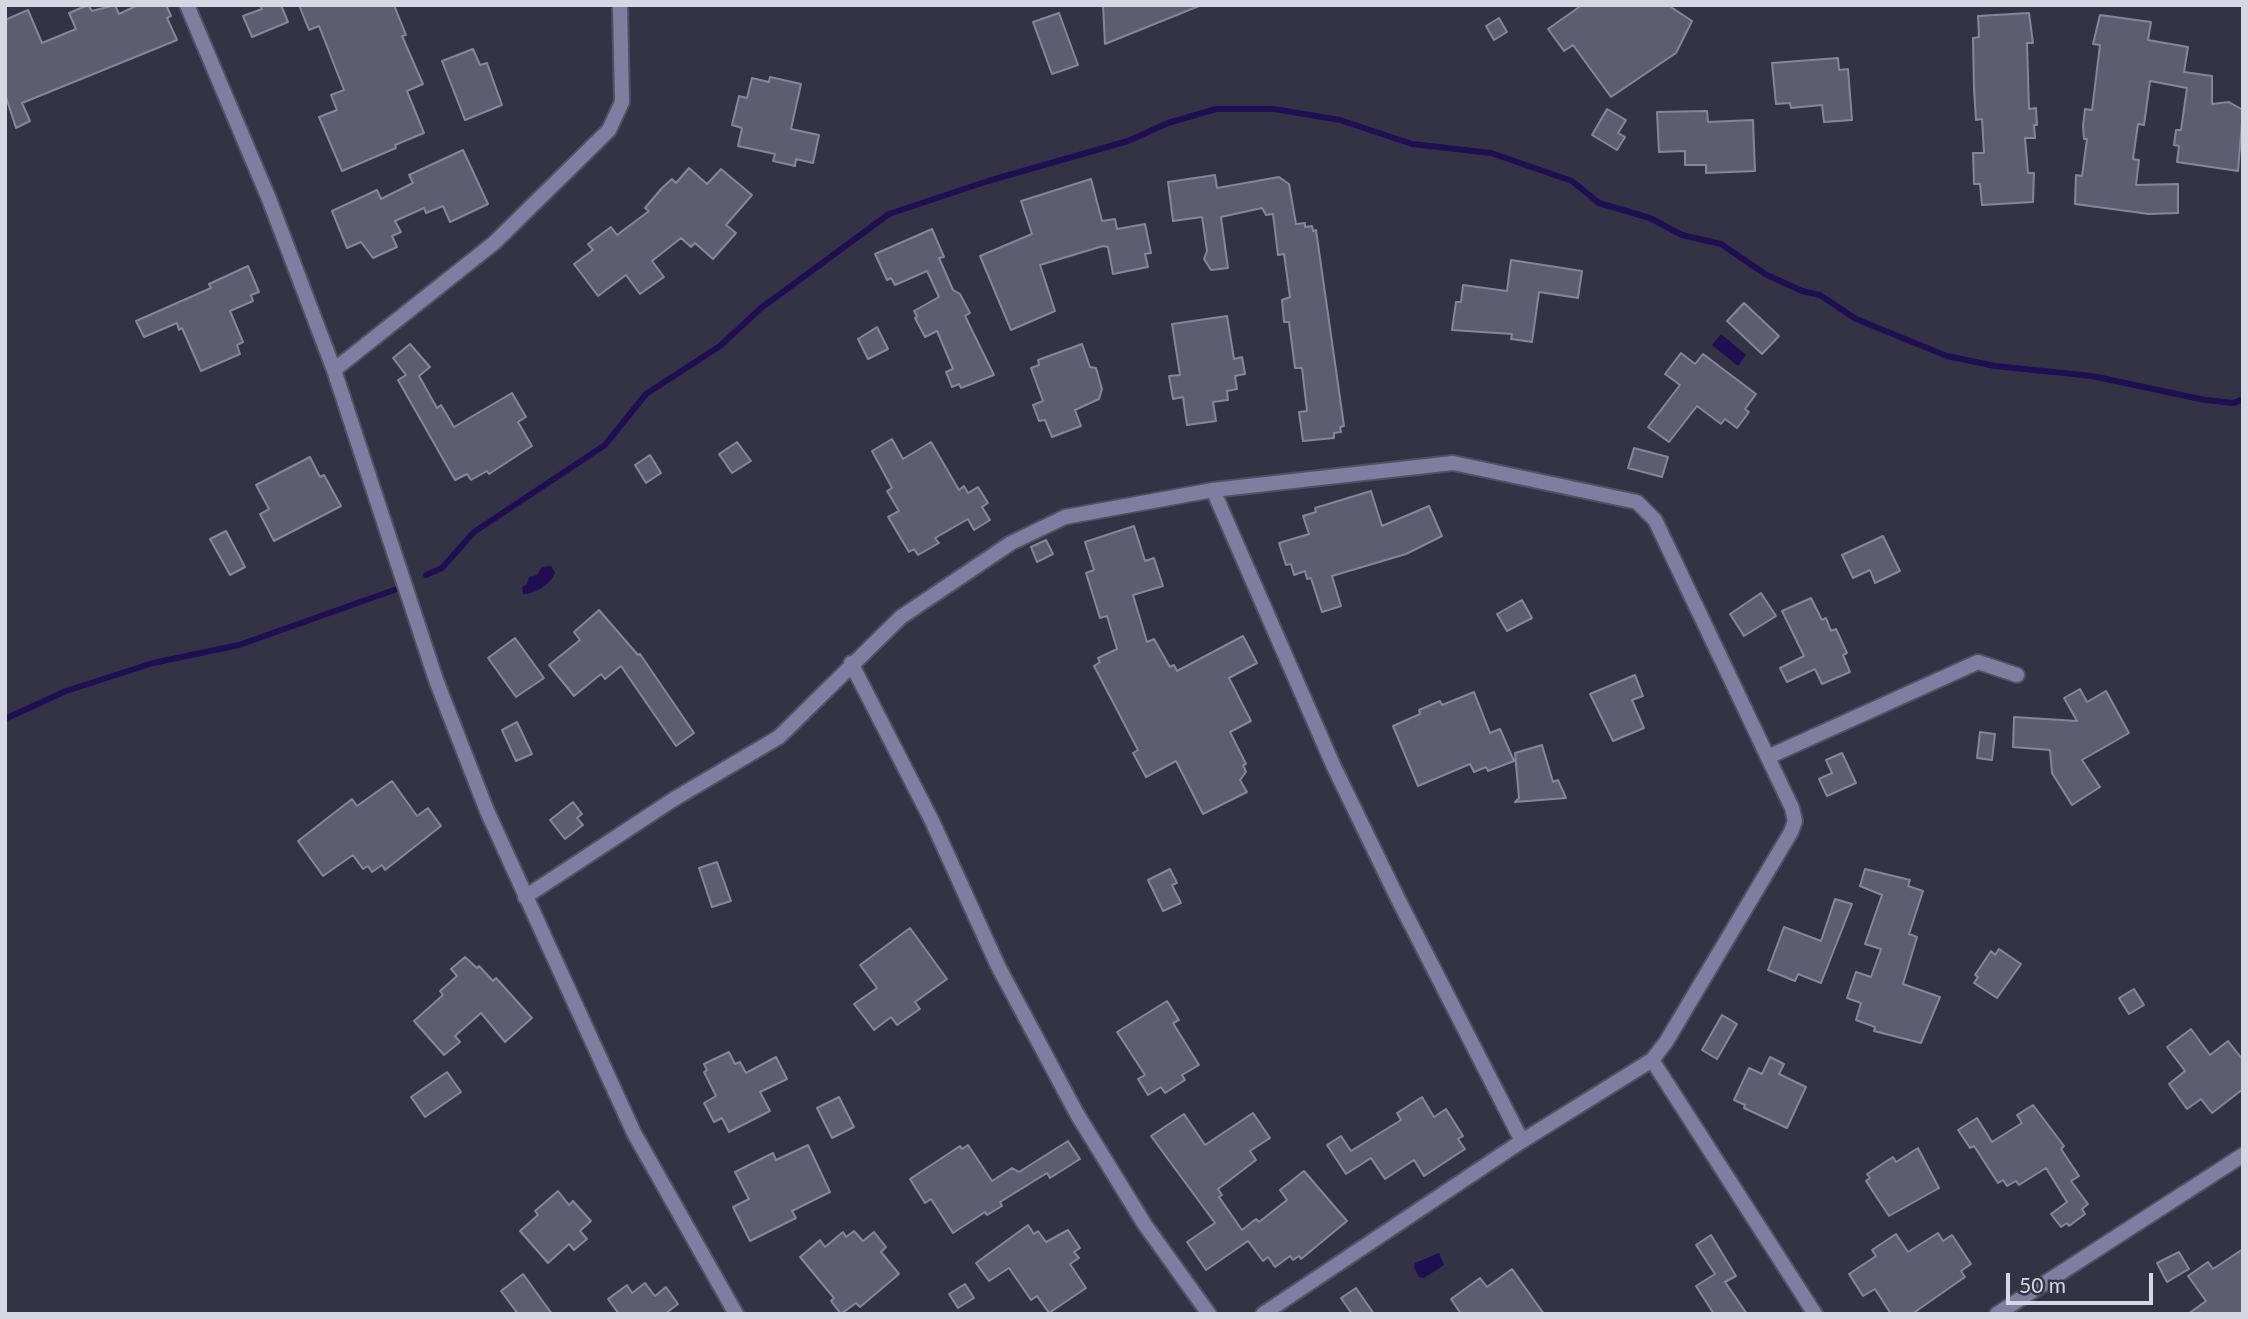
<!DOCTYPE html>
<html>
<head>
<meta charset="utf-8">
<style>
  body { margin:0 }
  #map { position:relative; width:2248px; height:1319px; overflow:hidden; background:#343346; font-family:Lato,sans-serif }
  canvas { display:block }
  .frame { position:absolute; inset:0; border:7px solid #d7d7e3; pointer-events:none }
  .scale { position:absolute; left:2006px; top:1273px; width:147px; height:32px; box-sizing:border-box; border:4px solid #d7d7e3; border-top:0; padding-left:9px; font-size:21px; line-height:24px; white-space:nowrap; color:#d7d7e3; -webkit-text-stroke:5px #343346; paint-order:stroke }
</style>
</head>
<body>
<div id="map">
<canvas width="2248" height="1319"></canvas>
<div class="frame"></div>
<div class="scale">50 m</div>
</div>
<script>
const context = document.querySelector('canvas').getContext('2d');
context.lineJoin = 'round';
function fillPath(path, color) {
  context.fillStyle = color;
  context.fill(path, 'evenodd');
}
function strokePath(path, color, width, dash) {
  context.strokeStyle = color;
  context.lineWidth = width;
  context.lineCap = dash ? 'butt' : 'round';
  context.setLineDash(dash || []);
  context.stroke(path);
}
const water = new Path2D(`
  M1721,334L1746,355L1738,366L1712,345Z
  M551,566L555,573C549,586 535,594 523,594L522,587L527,584L529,577L537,575L542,567Z
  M1439,1253L1444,1265L1424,1278L1419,1277L1414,1267L1415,1263Z`);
const stream = new Path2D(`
  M426,575L442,568L474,532L605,445L646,394L720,346L761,308L889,214L988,181L1128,141L1168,123L1216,109H1274L1340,120L1412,144L1491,153L1572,181L1599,203L1650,218L1682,235L1721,244L1765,274L1802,291L1820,295L1856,319L1947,356L1995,366L2092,376L2205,400L2234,403L2243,399
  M5,719L66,691L153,663L239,645L397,589`);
const building = new Path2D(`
  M88,5L92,11L115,5L119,14L138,5H166L171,16L167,18L177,40L22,103L30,121L16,128L5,94V20L28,10L42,43L76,29L69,13Z
  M260,5H281L288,22L252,37L243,16L262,9Z
  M299,5H394L406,35L402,36L423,84L407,91L424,133L395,145L396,148L342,171L319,117L337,110L331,95L344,90L319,26L309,30Z
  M1103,5H1199V6L1105,44Z
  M1582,5H1668L1692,21L1676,53L1611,97L1573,45L1564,51L1548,29Z
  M1059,13L1078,65L1052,74L1033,22Z
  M2029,13L2033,43H2027L2029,109L2036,108L2037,125H2034L2035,138H2025L2028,173H2034L2033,202L1982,205L1980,184H1974L1973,153H1984L1982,119L1976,120L1974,89L1973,38L1979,37L1978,16Z
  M2100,15L2151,22L2148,40L2188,47L2184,72L2212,76V104L2229,102L2243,110L2238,171L2177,162L2179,146L2174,145L2176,130H2181L2187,88L2150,81L2144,125L2138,124L2133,159L2139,160L2136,185L2178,184V213L2149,214L2075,204L2076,175L2082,176L2087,139H2084L2083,126L2085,109L2092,110L2100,45L2093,44Z
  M1499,18L1507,32L1494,40L1486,26Z
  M473,49L480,65L487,63L502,105L465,120L442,61Z
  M1838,58L1839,70L1848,69L1852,120L1824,122L1822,105L1791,108L1790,103L1776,104L1772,63Z
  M770,77L801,84L791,129L819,135L813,163L796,159L795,166L773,161L775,154L738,146L742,128L732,125L739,96L747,98L752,78L769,82Z
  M1607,109L1626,120L1618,133L1625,137L1617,150L1592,135Z
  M1707,111L1708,122L1753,120L1755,171L1706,173V165H1685V151L1659,152L1657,112Z
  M463,150L488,204L450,222L443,206L426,213L424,208L395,221L401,232L392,236L397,247L373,258L361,242L347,248L332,211L377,190L381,199L413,183L409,175Z
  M689,168L707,184L721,169L752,195L726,225L736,233L713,259L695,243L691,247L681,238L652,261L664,277L640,294L626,275L598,296L574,264L593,250L588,244L611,227L617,235L649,211L645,208L662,188L672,179L676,183Z
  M1215,175L1217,188L1279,177L1289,184L1296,224L1305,223V227L1312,226L1313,231L1316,230L1344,426L1340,427L1341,432L1334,433V438L1303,441L1299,412L1307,411L1302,368H1295L1289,322H1284L1282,300L1290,297L1284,254L1278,255L1273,214L1266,215L1262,208L1221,217L1228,268L1211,270L1204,259L1207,251L1202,217L1173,221L1168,182Z
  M1091,179L1102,221L1115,219L1117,229L1145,224L1151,253L1145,254L1148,267L1113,274L1108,247L1103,246L1040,265L1055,311L1011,330L980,256L1032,234L1021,201Z
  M932,229L944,257L939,258L953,290L960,294L970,313L965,316L994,375L961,388L959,384L952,387L946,372L953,369L937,331L925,337L915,318L917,316L914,311L939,297L927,271L895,285L891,278L887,280L875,254Z
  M1511,260L1582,271L1578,298L1539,292L1532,342L1511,339L1512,334L1452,330L1456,302H1461L1463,285L1507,291Z
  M248,266L259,292L251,295L253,301L230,311L243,342L237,345L240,354L201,371L182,328L179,330L177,323L144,337L136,321L211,288L209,284Z
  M1744,303L1779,336L1762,354L1727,321Z
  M1227,316L1234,359L1242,357L1245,374L1235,376L1237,389L1227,391L1228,400L1213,402L1216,421L1187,425L1183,397L1173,399L1169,376L1180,375L1172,324Z
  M877,327L888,349L868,359L858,339Z
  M410,344L430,367L419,376L437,408L441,405L454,427L512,393L526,417L518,422L532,446L489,474L487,471L471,480L467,474L455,480L398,380L406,375L393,358Z
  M1082,344L1090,367L1096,368L1102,389L1099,399L1075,410L1081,426L1052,437L1045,420L1039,421L1033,405L1043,401L1031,368L1039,365L1038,360Z
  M1681,353L1695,364L1703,354L1756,394L1745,409L1749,412L1737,428L1725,419L1721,424L1697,406L1669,442L1648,427L1680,385L1665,374Z
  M892,439L903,459L931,442L959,490L964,486L968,493L978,487L988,503L982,507L990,520L974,530L968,519L935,538L939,543L918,555L914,549L909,552L888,517L899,511L887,491L892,488L872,451Z
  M737,442L751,461L732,473L719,454Z
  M1634,448L1668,457L1662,477L1628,468Z
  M650,455L661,473L646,483L635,465Z
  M310,457L320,477L324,475L341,506L274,541L260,514L269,509L256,485Z
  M1371,491L1382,526L1429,506L1442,536L1406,554L1332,576L1341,606L1322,612L1311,578L1307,579L1305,571L1294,575L1291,564L1286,565L1279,543L1309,534L1303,516L1316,512L1315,508Z
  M1134,526L1145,561L1154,558L1163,586L1133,595L1147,642L1154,639L1170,667L1174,665L1177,671L1243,636L1257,663L1229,678L1251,721L1230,732L1246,764L1243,765L1246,772L1240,780L1247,792L1203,814L1176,761L1146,777L1133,753L1138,750L1094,666L1100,662L1098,658L1117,649L1107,616L1100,618L1086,573L1094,570L1085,542Z
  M226,531L245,567L230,575L210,539Z
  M1883,536L1900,571L1875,583L1870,570L1853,578L1842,555Z
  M1046,540L1053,554L1037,562L1031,547Z
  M1761,593L1776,616L1744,636L1730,614Z
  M1811,598L1822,620L1826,618L1831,631L1836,629L1847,653L1843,655L1850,672L1822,684L1815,669L1787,682L1780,668L1804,656L1782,611Z
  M1522,600L1532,618L1507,631L1497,614Z
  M599,610L638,655L640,654L694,733L676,746L621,666L605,679L601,674L574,696L549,665L580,640L574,632Z
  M515,638L544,678L516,697L488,658Z
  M1635,675L1643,696L1632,700L1644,728L1613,741L1590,694Z
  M2080,689L2087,702L2106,691L2129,733L2082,760L2100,787L2072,805L2052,773L2050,750L2013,747L2014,717L2077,721L2064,698Z
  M1474,692L1490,733L1500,729L1514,761L1488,771L1486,767L1474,772L1470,764L1418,786L1393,726L1420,714L1419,710L1440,701L1442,705Z
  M517,722L532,754L516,761L502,730Z
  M1980,732L1995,734L1992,760L1977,758Z
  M1542,745L1553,782L1558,780L1566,798L1515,802L1519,798L1515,753Z
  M1842,753L1856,783L1827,796L1819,779L1832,773L1826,760Z
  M392,781L417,816L428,808L441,826L385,870L382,865L372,872L368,866L363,869L353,855L323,876L298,841L352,799L357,806Z
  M573,802L582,814L577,818L583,825L565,839L550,820Z
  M717,862L731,901L712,907L699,868Z
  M1170,869L1177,883L1172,885L1181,903L1163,911L1148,880Z
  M1865,869L1910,880L1908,886L1923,891L1909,934L1917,937L1903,984L1940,997L1921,1043L1874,1031L1875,1027L1856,1020L1861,1003L1847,998L1856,972L1871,977L1881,949L1865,944L1882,895L1860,886Z
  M1835,899L1852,904L1821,983L1798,974L1795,981L1768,970L1784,927L1821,941Z
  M910,928L947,979L915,1002L920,1009L897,1025L891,1017L874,1030L854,1004L877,988L860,965Z
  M1999,949L2021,964L1997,998L1974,983L1978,977L1975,975L1991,951L1995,955Z
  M465,957L477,968L479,966L493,981L496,978L532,1018L505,1042L481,1013L455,1036L460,1042L444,1055L414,1021L443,995L440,991L457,976L451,969Z
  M2134,989L2144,1005L2129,1014L2119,998Z
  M1167,1001L1179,1020L1173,1023L1199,1065L1182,1075L1185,1080L1165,1093L1161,1087L1148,1095L1138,1079L1145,1075L1117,1032Z
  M1722,1015L1737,1024L1717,1059L1702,1050Z
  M2191,1029L2210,1055L2228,1041L2243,1060V1089L2212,1113L2201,1099L2187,1109L2169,1084L2185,1071L2167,1047Z
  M729,1052L735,1064L740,1062L746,1073L776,1057L787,1079L760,1092L770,1111L729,1132L722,1118L714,1122L704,1103L716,1096L704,1072L707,1070L704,1064Z
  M1770,1057L1784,1064L1779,1074L1806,1087L1787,1128L1744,1108L1745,1105L1734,1100L1749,1068L1762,1074Z
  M447,1072L461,1092L425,1117L411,1097Z
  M839,1097L854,1127L832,1138L817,1108Z
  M1422,1097L1434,1117L1446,1109L1463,1136L1458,1139L1465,1149L1424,1176L1414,1160L1385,1179L1371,1158L1346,1174L1327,1145L1341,1136L1351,1151L1401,1120L1397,1113Z
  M2033,1105L2064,1146L2061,1149L2079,1176L2071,1181L2088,1204L2082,1209L2085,1214L2069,1226L2067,1223L2061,1227L2051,1214L2067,1202L2046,1168L2019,1185L2016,1181L2007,1186L2003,1180L1998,1183L1974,1146L1970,1148L1958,1130L1977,1118L1992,1142L2022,1123L2017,1115Z
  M1253,1113L1270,1138L1250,1151L1256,1160L1218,1189L1222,1195L1219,1197L1242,1230L1256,1219L1259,1222L1287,1200L1280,1190L1304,1171L1347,1221L1301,1259L1299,1256L1293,1260L1290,1256L1275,1267L1268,1257L1263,1261L1248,1241L1206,1270L1187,1242L1215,1223L1151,1136L1184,1114L1205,1145Z
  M1068,1141L1080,1159L1050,1178L1047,1173L1000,1202L1002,1206L987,1215L985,1212L953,1233L931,1199L925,1203L910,1179L960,1146L962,1149L968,1145L992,1181L1012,1168L1019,1172Z
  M808,1145L830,1192L792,1211L796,1218L750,1241L733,1207L749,1199L735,1172L773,1153L776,1160Z
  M1918,1148L1939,1188L1889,1216L1866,1181L1870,1178L1867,1174L1893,1157L1896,1162Z
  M558,1191L569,1205L573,1201L591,1221L580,1231L587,1239L574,1250L569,1244L548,1263L520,1231L538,1215L535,1211Z
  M1028,1225L1034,1234L1038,1231L1046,1242L1068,1230L1080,1248L1074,1252L1079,1258L1070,1264L1086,1288L1049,1313L1037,1296L1031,1300L1009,1268L989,1281L976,1263Z
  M854,1231L863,1241L874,1232L886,1247L881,1252L899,1274L860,1307L856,1303L841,1314L831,1301L834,1298L800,1257L820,1240L825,1247L843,1232L846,1237Z
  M1938,1233L1943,1241L1952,1235L1971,1264L1961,1271L1965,1277L1912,1314H1891L1875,1289L1863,1296L1849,1274L1876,1256L1872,1250L1896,1234L1908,1252Z
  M1711,1235L1736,1276L1725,1282L1747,1314H1714L1696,1286L1715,1274L1696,1245Z
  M2243,1249V1314H2188L2206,1301L2188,1276L2208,1262L2213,1269Z
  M2179,1252L2189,1269L2167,1282L2157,1263Z
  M1512,1269L1544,1314H1461L1451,1299L1480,1278L1487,1287Z
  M523,1274L552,1314H518L501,1291Z
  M645,1283L655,1296L666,1287L678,1304L665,1314H619L608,1299L627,1285L632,1293Z
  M965,1284L974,1298L958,1308L949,1294Z
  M1356,1288L1374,1314H1352L1341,1298Z`);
const minor = new Path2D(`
  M187,5L269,199L334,370L436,680L487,811L634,1133L736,1314
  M334,370L494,243L609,130L622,102L620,5
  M1213,490L1334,767L1399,901L1522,1141
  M851,663L932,821L998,966L1077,1114L1145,1225L1209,1314
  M1768,757L1978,662L2017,675
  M525,897L674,799L779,737L901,617L1011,543L1065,517L1213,490L1453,463L1637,502L1655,520L1792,808L1795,821L1791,832L1666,1042L1652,1060L1522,1141L1263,1314
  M1652,1060L1815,1314`);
const tertiary = new Path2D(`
  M1997,1314L2243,1155`);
fillPath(water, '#1f0e52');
strokePath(stream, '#1f0e52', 6);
fillPath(building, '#5d5d72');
strokePath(building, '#85859b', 2);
strokePath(minor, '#515162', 18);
strokePath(tertiary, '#515162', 18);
strokePath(minor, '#7f7ea0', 14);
strokePath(tertiary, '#7f7ea0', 14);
</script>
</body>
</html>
